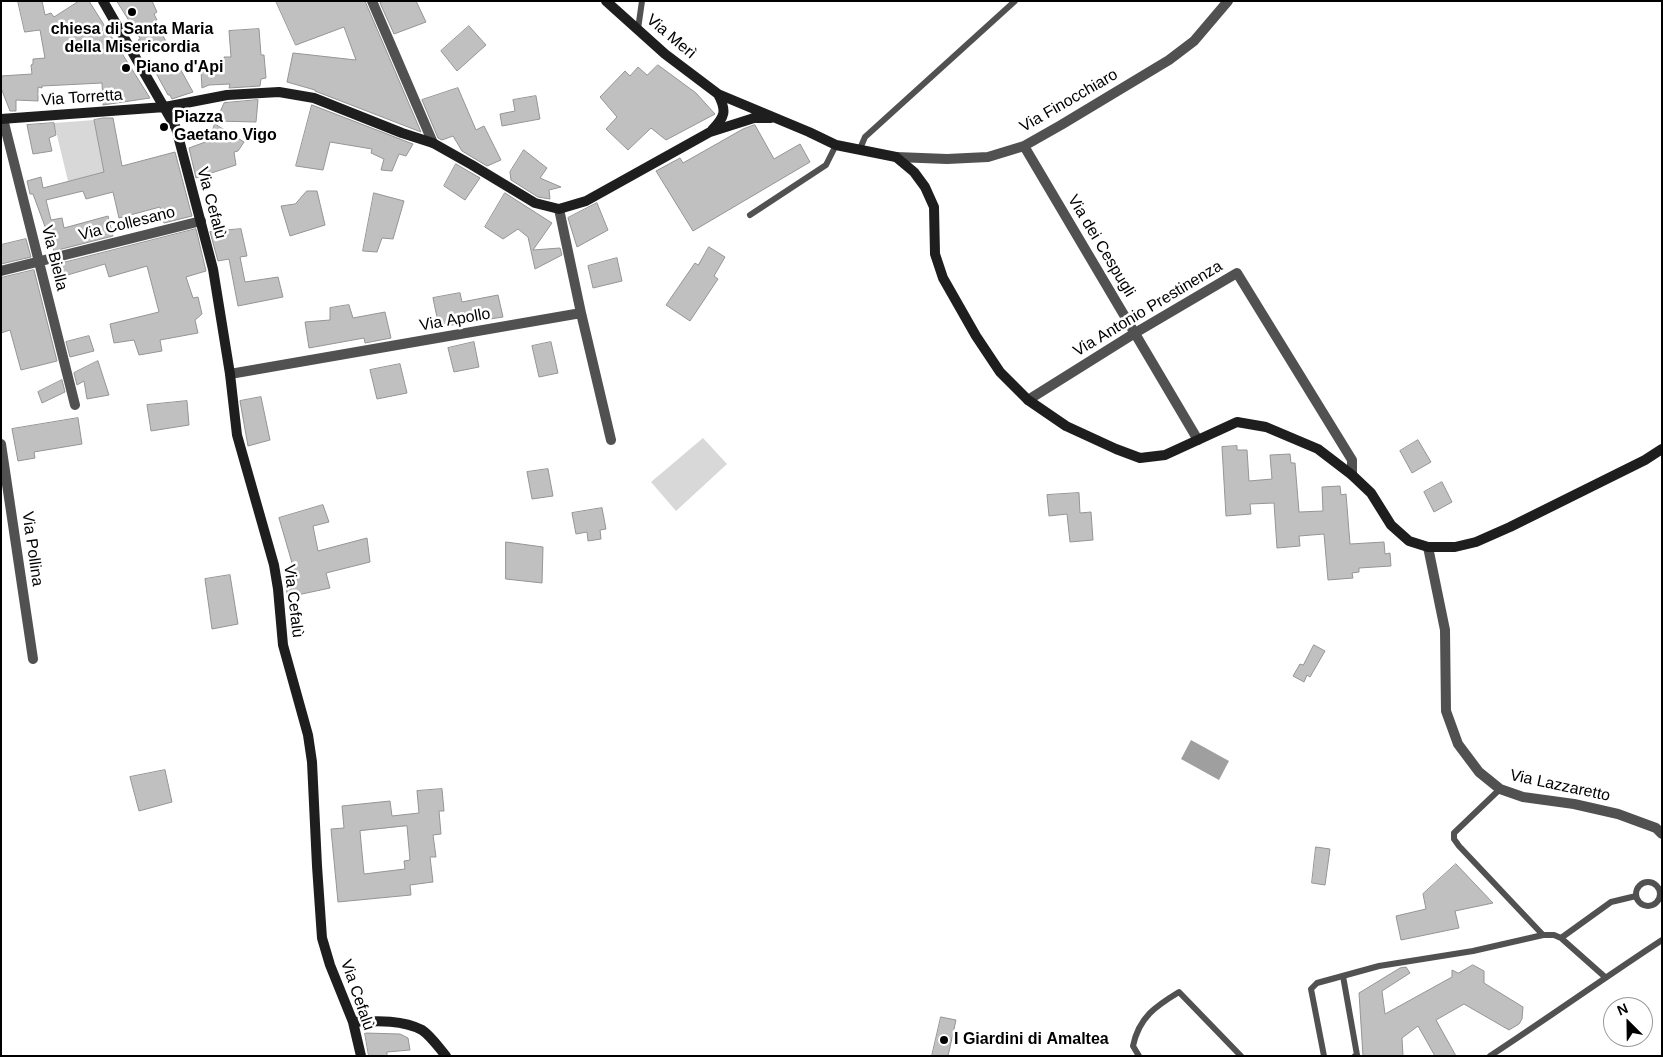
<!DOCTYPE html>
<html>
<head>
<meta charset="utf-8">
<style>
  body { margin:0 }
  #map { position:relative; width:1663px; height:1057px; overflow:hidden; background:#fff; font-family:Helvetica,sans-serif }
  canvas { display:block }
  .frame { position:absolute; inset:0; border:2px solid #000; pointer-events:none }
  .north { position:absolute; left:1603px; top:997px; width:50px; height:50px; box-sizing:border-box; background:#fff; border:1px solid #999; border-radius:50%; rotate:337deg; font-size:14px; font-weight:700; line-height:20px; text-align:center; color:#000 }
  .north::after { content:''; display:block; margin:auto; width:18px; height:22px; background:#000; clip-path:polygon(50% 0,100% 100%,50% 72%,0 100%) }
</style>
</head>
<body>
<div id="map">
<canvas width="1663" height="1057"></canvas>
<div class="frame"></div>
<div class="north">N</div>
</div>
<script>
const context = document.querySelector('canvas').getContext('2d');
context.lineJoin = 'round';
function fillPath(path, color) {
  context.fillStyle = color;
  context.fill(path, 'evenodd');
}
function strokePath(path, color, width, dash) {
  context.strokeStyle = color;
  context.lineWidth = width;
  context.lineCap = dash ? 'butt' : 'round';
  context.setLineDash(dash || []);
  context.stroke(path);
}
function write(font, color, halo, rows, align = 'center') {
  context.font = font + ' Helvetica,sans-serif';
  context.lineWidth = 5;
  context.setLineDash([]);
  context.textBaseline = 'middle';
  context.strokeStyle = halo;
  context.fillStyle = color;
  for (const [text, x, y, turn = 0] of rows) {
    context.save();
    context.translate(x, y);
    context.rotate((+turn || 0) * Math.PI / 180);
    context.textAlign = isNaN(turn) ? turn : align;
    if (halo) context.strokeText(text, 0, 0);
    context.fillText(text, 0, 0);
    context.restore();
  }
}
const green = new Path2D(`
  M94,120L104,172L68,181L54,123Z
  M703,438L727,464L676,511L651,482Z`);
const water = new Path2D(`
  M1191,740L1229,761L1219,780L1181,759Z`);
const building = new Path2D(`
  M18,1H42L45,15L51,13L54,17L79,1H89L150,98L103,105L102,83L42,86V88L38,87V101L16,100V111H10L1,88V76L32,74L31,65L33,64V59L45,58L40,30L25,32Z
  M117,1H152L157,12L154,14L157,20L155,22L167,43L146,54L138,40L140,39Z
  M276,1H365L421,132L315,91V90L287,82L293,53L356,60L344,27L296,45Z
  M385,1H416L426,22L394,34L380,3Z
  M469,26L486,45L457,71L441,51Z
  M259,29L261,55H264L266,78L261,79L260,86L229,88L230,84L209,85L202,88L201,71L209,70L208,62L224,61V57H231L229,31Z
  M177,63L193,92L172,99L170,95H168L157,75Z
  M658,65L696,93L715,114L666,140L651,128L628,150L606,129L617,117L600,97L625,71L630,76L638,67L647,75Z
  M458,88L476,130L484,126L501,160L487,166L462,151L453,136L442,140L438,138L422,100Z
  M536,96L540,119L502,126L500,114L515,111L513,100Z
  M258,100L256,122L216,121L224,103Z
  M312,105L400,139L413,144L406,156L399,154L392,171L381,170L384,159L371,153L372,149L330,142L323,170L296,166Z
  M103,118H113L122,166L175,152L192,216L164,223L160,207L119,218L113,192L86,199L83,191L46,200L51,220L62,218L64,228L108,216L113,236L54,251L33,194H30L27,181L41,177L43,188L104,172L94,120Z
  M54,123L56,135L49,138L52,151L33,154L27,125Z
  M215,124L244,142L238,151L234,152L236,165L196,178L189,148L208,141Z
  M755,125L774,159L800,144L810,162L693,231L656,171L680,158L683,163L743,129Z
  M524,150L547,168L540,178L561,187L549,190L550,199L538,197L511,180L510,172Z
  M456,164L480,178L465,200L444,186Z
  M307,191H317L325,225L290,236L281,206L295,204Z
  M374,193L404,201L393,239L382,238L377,252L363,251Z
  M505,193L552,223L533,250L560,248L562,255L535,269L528,237L518,229L503,239L485,227Z
  M597,203L608,230L577,247L568,218Z
  M196,229L206,271L186,277L193,298L198,297L202,314L195,320L198,333L160,340L162,351L139,355L134,340L114,343L110,324L159,312L147,266L109,277L105,264L64,276L59,264Z
  M241,229L247,256L240,257L245,282L278,277L283,297L238,306L229,259L218,261L210,232Z
  M26,239L31,257L1,264V245Z
  M709,247L725,257L714,276L718,279L690,321L666,305L695,263L698,265Z
  M617,258L622,281L593,288L588,266Z
  M34,270L57,361L21,370L10,330L1,333V278Z
  M460,293L462,302L498,295L503,317L439,327L433,298Z
  M349,305L353,318L385,312L391,338L365,343L364,338L309,348L305,322L330,320V308Z
  M89,336L94,351L70,357L66,342Z
  M474,342L479,367L454,372L448,348Z
  M551,342L558,373L539,377L532,346Z
  M98,361L109,395L87,399L84,381L77,385L74,373Z
  M400,364L407,393L377,399L370,370Z
  M62,380L65,392L42,403L38,392Z
  M261,397L270,440L248,446L240,401Z
  M187,401L189,425L151,431L147,405Z
  M78,418L82,444L34,452L35,458L18,461L12,429Z
  M1418,440L1431,462L1412,473L1400,451Z
  M1237,446V450H1247L1249,481L1272,479L1270,455L1290,454L1291,463H1295L1299,512L1323,511L1322,487L1340,486L1341,495L1346,494L1350,544L1384,542L1385,554L1390,553L1391,566L1359,568V572L1352,573L1353,578L1328,580L1324,534L1299,536L1300,546L1277,548L1274,503L1250,504L1251,514L1226,516L1222,447Z
  M548,469L553,496L532,499L527,472Z
  M1442,482L1452,502L1434,512L1424,492Z
  M1079,493L1080,513L1091,512L1093,540L1070,542L1067,514L1049,516L1047,495Z
  M323,505L329,522L313,526L318,551L367,538L370,562L326,573L330,588L288,597L285,584L297,580L279,518Z
  M602,508L606,529L600,530L601,539L588,541L587,532L576,534L572,513Z
  M506,542L543,547L542,583L506,579Z
  M230,575L238,624L212,629L205,579Z
  M1314,645L1325,651L1310,677L1307,675L1304,682L1293,676L1300,664L1303,665Z
  M165,770L172,802L139,811L130,777Z
  M442,789L444,811H439L441,834L433,835L436,857H430L433,882L410,885L411,895L338,902L331,829L344,828L342,806L390,801L392,816L419,813L417,791ZM407,826L410,860L404,861L405,869L364,874L360,831Z
  M1316,847L1330,849L1325,885L1312,883Z
  M1456,864L1493,903L1455,911L1459,928L1401,940L1396,916L1426,909L1423,894Z
  M1473,965L1484,971V983L1523,1007L1522,1019L1519,1024L1509,1030L1464,1004L1436,1020L1456,1056H1435L1418,1026L1402,1038L1403,1056H1363L1359,993L1400,968L1406,967L1410,973L1382,991L1385,1014L1452,977V970L1458,973Z
  M941,1017L956,1020L948,1056H932Z
  M365,1033L400,1034L408,1038L410,1050L387,1052V1056H369Z`);
const lane = new Path2D(`
  M638,29L642,1
  M859,151L865,137L1015,1
  M750,215L826,165L836,145
  M1500,789L1454,833V839L1459,846L1543,935
  M1636 894a12 12 0 1 1 24 0a12 12 0 1 1-24 0Z
  M1561,938L1611,902L1636,896
  M1343,976L1357,1055L1355,1056
  M1139,1056L1133,1046C1139,1017 1156,1006 1179,992L1241,1056
  M1324,1056L1311,989L1317,983L1379,966L1473,951L1543,935H1554L1561,938L1605,977
  M1490,1056C1548,1018 1604,978 1662,940`);
const street = new Path2D(`
  M372,1L433,143
  M3,119L75,405
  M1024,146L1198,440
  M896,157L947,159L988,157L1024,146L1061,125L1169,60L1194,41L1228,1
  M1,271L201,221
  M581,313L611,440
  M230,374L581,313L559,209
  M1028,400L1135,333L1237,273L1352,460V475
  M1,444L33,659
  M1428,547L1445,630L1446,711L1458,744L1479,772L1500,789L1523,797L1574,804L1618,814L1656,828L1662,834`);
const secondary = new Path2D(`
  M103,1L176,128L213,269L230,374L237,435L274,565L278,589L283,645L308,735L312,762L317,866L322,938L330,965L353,1022L361,1056
  M606,1L665,54L718,94L809,132L836,145L896,157L914,172L925,187L934,207L935,254L943,278L976,336L1000,372L1028,400L1066,426L1116,449L1140,458L1165,455L1237,422L1266,427L1318,449L1352,475L1371,493L1391,525L1409,541L1428,547H1455L1476,542L1510,527L1645,460L1662,449
  M1,119L165,107L227,95L279,92L314,98L402,133L433,143L472,165L535,203L559,209L586,201L710,132L754,118H771
  M712,130C725,117 727,111 718,94
  M353,1022C375,1021 402,1019 422,1030C431,1036 439,1048 446,1056`);
const markers = [
  [132,12,5,"#000"],
  [126,68,5,"#000"],
  [164,127,5,"#000"],
  [944,1040,5,"#000"]
];
const poiNames = [
  ["chiesa di Santa Maria",132,30,"center"],
  ["della Misericordia",132,48,"center"],
  ["Piano d'Api",136,68],
  ["Piazza",174,118],
  ["Gaetano Vigo",174,136],
  ["I Giardini di Amaltea",954,1040]
];
const streetNames = [
  ["Via Merì",671,37,40],
  ["Via Torretta",82,98,-4],
  ["Via Finocchiaro",1069,101,-30],
  ["Via Cefalù",211,203,75],
  ["Via Collesano",127,224,-14],
  ["Via dei Cespugli",1101,246,59],
  ["Via Biella",54,258,76],
  ["Via Antonio Prestinenza",1148,309,-31],
  ["Via Apollo",455,320,-10],
  ["Via Pollina",32,549,82],
  ["Via Cefalù",293,601,83],
  ["Via Lazzaretto",1560,786,12],
  ["Via Cefalù",357,995,71]
];
fillPath(green, '#d8d8d8');
fillPath(water, '#9f9f9f');
fillPath(building, '#c0c0c0');
strokePath(building, '#959595', 1);
strokePath(lane, '#515151', 6);
strokePath(street, '#515151', 10);
strokePath(secondary, '#1e1e1e', 10);
for (const [x, y, r, color] of markers) {
  const dot = new Path2D();
  dot.arc(x, y, r, 0, 2 * Math.PI);
  context.fillStyle = color;
  context.fill(dot);
  strokePath(dot, '#fff', 2);
}
write('bold 16px', '#000', '#fff', poiNames, 'left');
write('16px', '#000', '#fff', streetNames);
</script>
</body>
</html>
